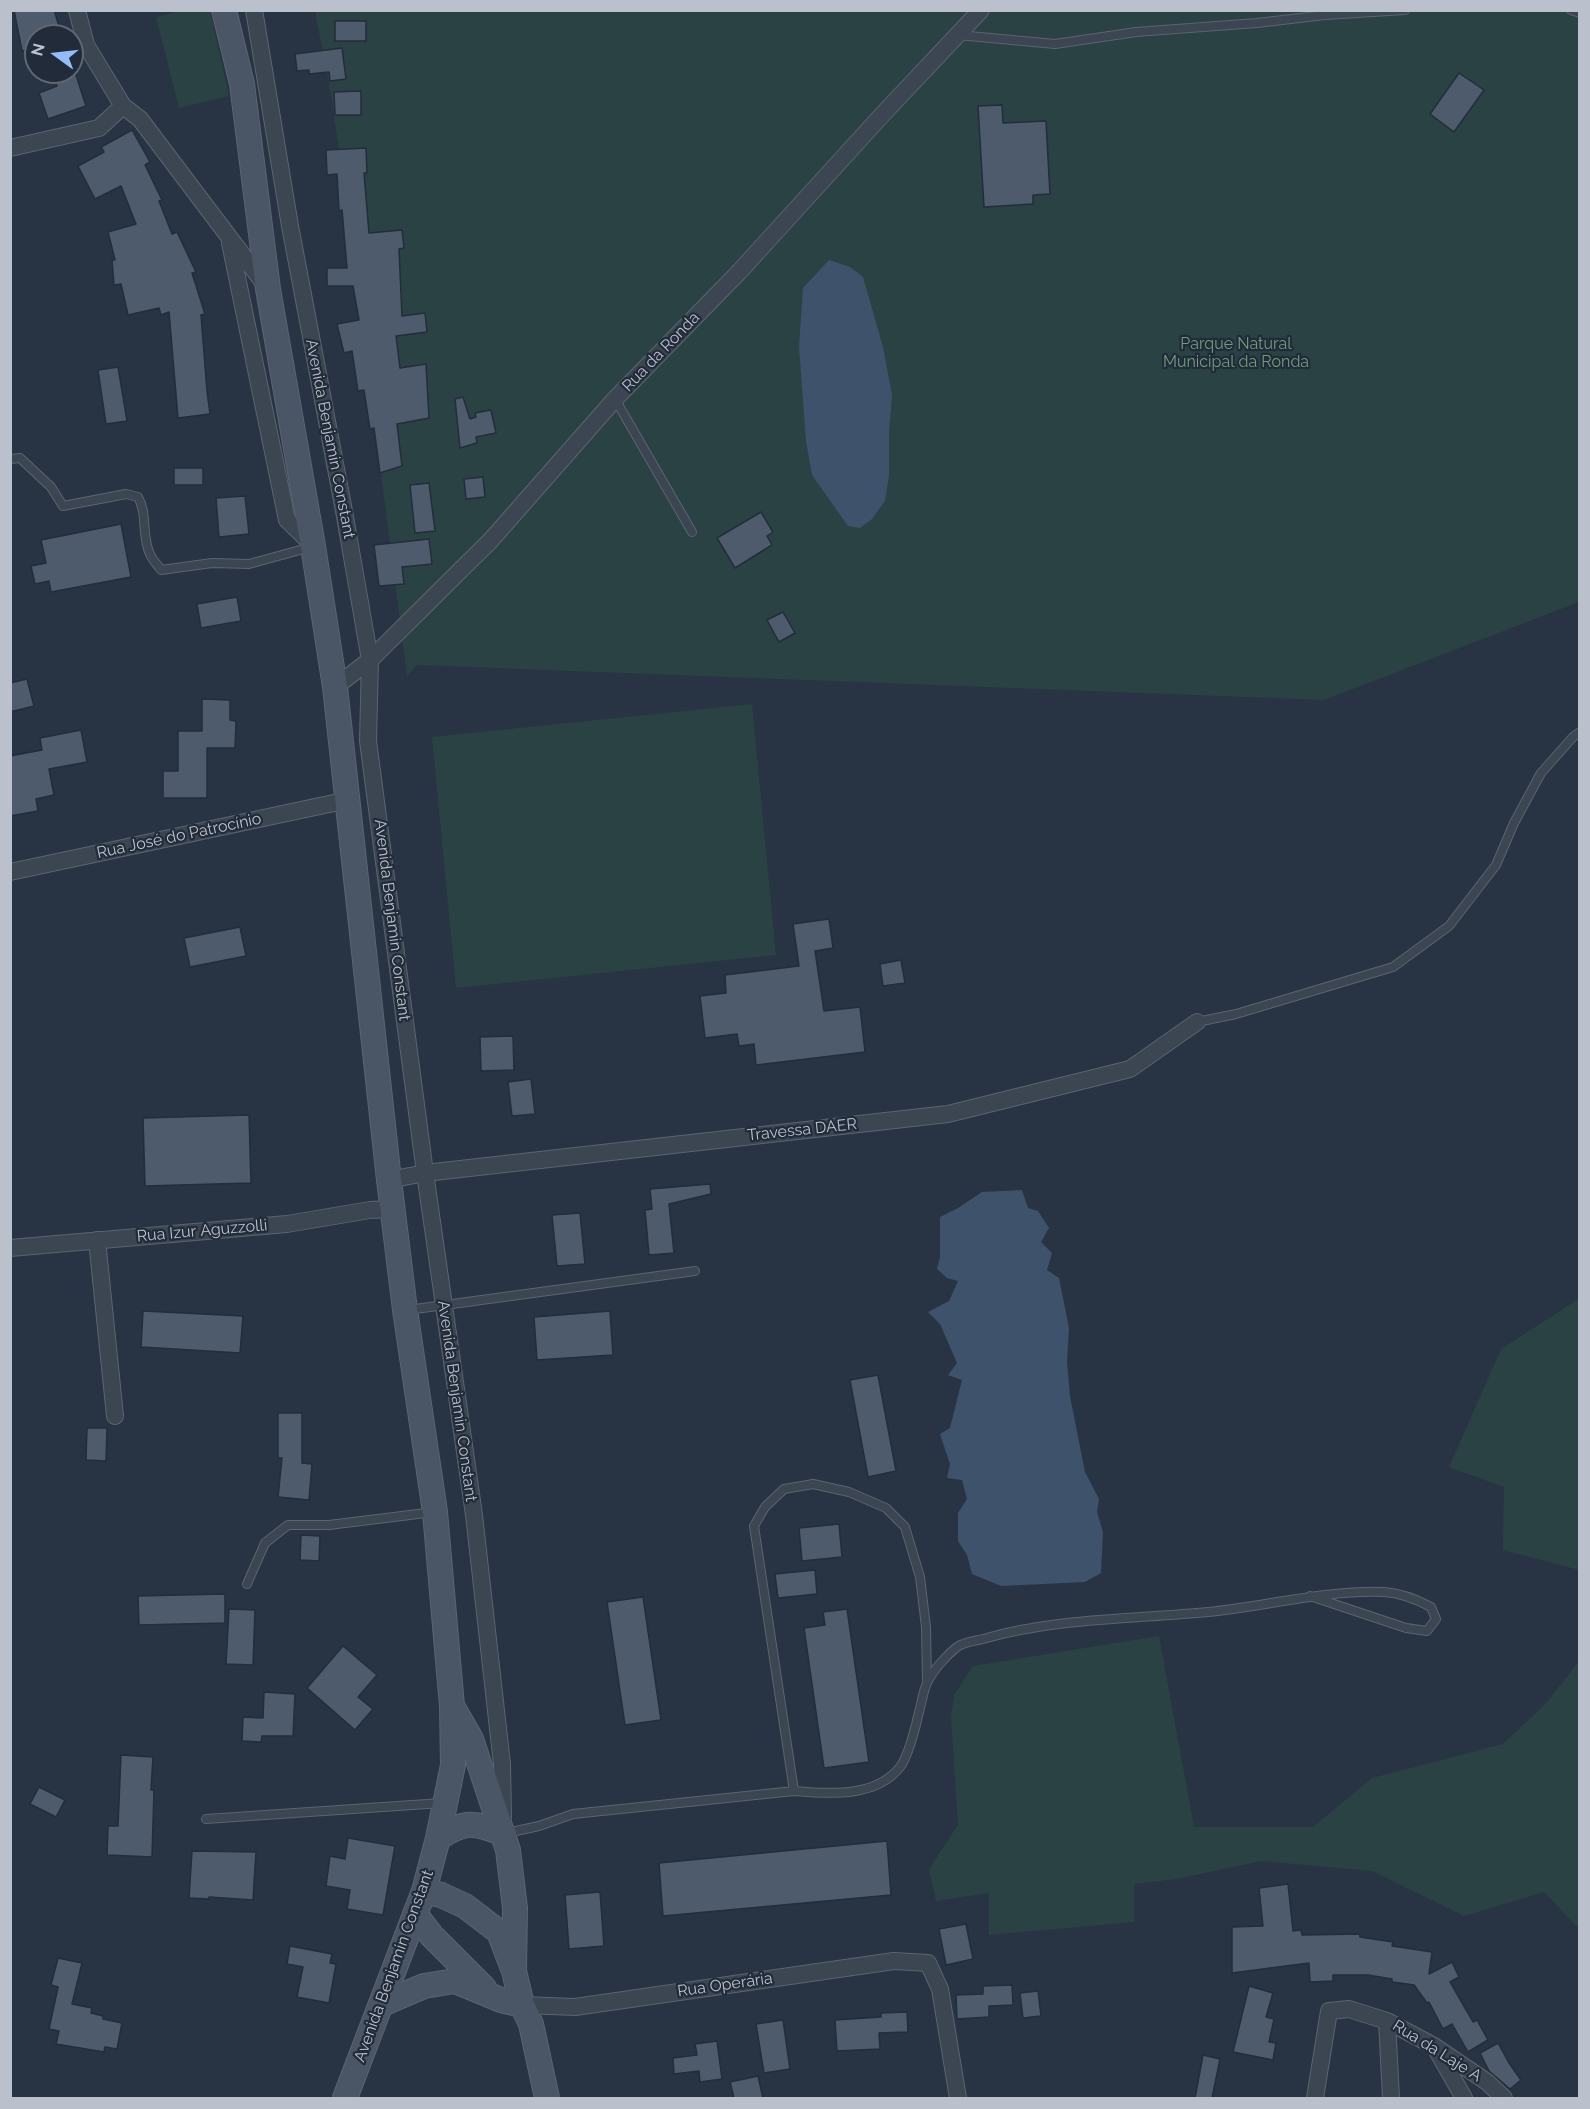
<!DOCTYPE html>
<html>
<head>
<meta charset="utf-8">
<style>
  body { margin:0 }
  #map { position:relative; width:1590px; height:2109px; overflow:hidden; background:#283443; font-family:Raleway,sans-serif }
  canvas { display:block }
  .frame { position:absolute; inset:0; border:12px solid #bac1cd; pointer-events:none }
  .north { position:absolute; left:24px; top:24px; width:60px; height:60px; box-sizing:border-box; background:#212b39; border:2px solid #5e6774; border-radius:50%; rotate:285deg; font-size:16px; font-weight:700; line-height:24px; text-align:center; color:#bac1cd }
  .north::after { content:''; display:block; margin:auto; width:21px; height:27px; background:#94bdf7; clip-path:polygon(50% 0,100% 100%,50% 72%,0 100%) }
</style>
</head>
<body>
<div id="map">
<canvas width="1590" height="2109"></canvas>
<div class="frame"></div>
<div class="north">N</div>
</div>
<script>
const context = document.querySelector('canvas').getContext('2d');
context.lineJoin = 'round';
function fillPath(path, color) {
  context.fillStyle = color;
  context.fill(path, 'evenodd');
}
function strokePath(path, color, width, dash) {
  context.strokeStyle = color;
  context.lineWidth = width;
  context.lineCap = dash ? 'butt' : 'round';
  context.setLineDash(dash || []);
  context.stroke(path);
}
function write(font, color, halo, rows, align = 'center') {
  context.font = font + ' Raleway,sans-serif';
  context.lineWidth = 4.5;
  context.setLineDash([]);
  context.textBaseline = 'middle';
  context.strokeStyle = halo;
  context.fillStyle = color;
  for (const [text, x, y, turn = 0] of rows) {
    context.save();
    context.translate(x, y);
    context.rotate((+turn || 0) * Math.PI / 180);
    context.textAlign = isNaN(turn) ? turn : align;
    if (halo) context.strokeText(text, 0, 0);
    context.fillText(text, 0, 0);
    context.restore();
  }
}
const green = new Path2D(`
  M180,11H210L229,96L179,108L156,17Z
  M315,11H1579V602L1324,700L417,665L407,676L346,200L331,94Z
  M752,704L776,955L456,988L432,737Z
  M1579,1296V1570L1503,1550L1504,1487L1449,1467L1501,1349L1577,1300Z
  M1159,1636L1194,1827H1313L1372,1778L1503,1744L1547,1702L1579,1661V1929L1544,1892L1464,1916L1372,1871L1261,1861L1177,1879L1134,1884V1922L989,1935V1893L936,1901L929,1869L958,1825L951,1718L954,1695L973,1666Z`);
const water = new Path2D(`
  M829,260L850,267L863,277L883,347L892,395L889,432V475L885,501L872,519L860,528L848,526L812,475L806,441L799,347L803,288Z
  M1022,1190L1028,1208L1038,1211L1049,1228L1041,1242L1052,1253L1047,1270L1059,1278L1069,1328L1067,1362L1070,1396L1085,1472L1099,1499L1097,1512L1103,1532L1101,1573L1085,1582L1001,1586L972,1574L967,1555L958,1541V1513L967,1499L962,1480L947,1478L950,1464L940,1434L950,1428L962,1380L948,1375L957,1363L940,1324L928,1312L949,1301L958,1281L947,1278L937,1269L940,1257V1217L958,1208L982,1192Z`);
const building = new Path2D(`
  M14,10H54L62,36H36V49L22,51Z
  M335,21H366V41H335Z
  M342,48L346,79L330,81L329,72L309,74V70L297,71L295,54Z
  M52,72H75L86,106L48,119L39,93L57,86Z
  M1459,73L1484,90L1454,132L1430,114Z
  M361,91V115H335L334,92Z
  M1002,105L1003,123L1046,121L1050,194L1033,195V204L984,207L978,106Z
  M132,130L150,162L145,165L162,200L159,201L172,234L177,232L196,272L192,273L205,314L201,315L207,391L210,414L178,418L169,312L161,315L159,308L128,315L121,284L114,285L112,260H115L108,232L136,224L121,186L95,199L78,166L104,152L101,147Z
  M366,148L367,173H364L369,233L402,230L404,248L399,249L402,316L425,313L427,332L396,336L400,368L426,364L429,418L397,424L402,466L380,473L374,428L370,429L364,390L358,391L352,351L344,353L337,324L359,320L353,286H327V268H347L342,210L339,211L337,174L327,175L326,150Z
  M118,367L127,421L106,424L98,370Z
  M463,397L470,419L476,417L475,413L491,410L496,433L476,437L477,443L460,448L455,399Z
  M174,468H203V485H174Z
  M483,477L485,497L466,499L464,479Z
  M429,483L435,531L415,533L410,485Z
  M245,496L249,534L219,537L216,498Z
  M761,512L773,532L767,536L772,545L735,568L717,538Z
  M121,524L131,577L51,592L49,581L35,584L31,566L46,563L41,540Z
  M429,539L432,564L402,567L404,584L379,586L374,545Z
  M237,597L241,621L201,628L197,604Z
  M783,612L795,633L779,642L767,620Z
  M27,679L34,706L10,712V683Z
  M202,699L230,700V720L236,721L235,748H207V798H163V771H178V731H202Z
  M81,730L87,762L49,769L54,795L36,799L38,811L10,816V756L42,750L40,738Z
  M829,919L833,948L815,951L824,1011L860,1007L865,1052L756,1065L754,1044L739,1046L737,1034L705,1038L700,996L726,993L725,975L799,966L793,924Z
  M240,927L246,956L190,967L184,938Z
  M901,960L905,983L883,986L880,964Z
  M513,1036L514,1070L481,1071L480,1037Z
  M531,1079L535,1114L512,1116L508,1082Z
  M249,1115L251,1183L145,1186L143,1118Z
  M710,1184L711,1194L669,1204L674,1253L649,1255L645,1210L652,1209L650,1189Z
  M580,1213L585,1264L557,1266L552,1215Z
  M143,1311L243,1316L240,1353L141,1347Z
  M610,1311L613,1355L537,1360L534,1317Z
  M878,1375L896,1471L868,1477L850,1380Z
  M278,1413H302V1463L312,1464L309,1500L278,1497L282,1458H278Z
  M87,1428H107L106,1461L86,1460Z
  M839,1524L842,1557L802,1561L799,1528Z
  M301,1535L320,1536L319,1561L300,1560Z
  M815,1570L817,1594L778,1598L775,1574Z
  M225,1594V1623L139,1625L138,1596Z
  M643,1597L661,1720L625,1725L607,1602Z
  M229,1609L255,1610L253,1665L226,1664Z
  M847,1609L869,1762L824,1768L804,1628L825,1625L823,1612Z
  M343,1646L377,1675L358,1697L373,1709L355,1730L307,1688Z
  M264,1692L295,1694L293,1736H262L261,1742L242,1741L243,1717L263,1718Z
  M121,1755L153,1757L151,1790H154L152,1857L107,1855L108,1826H118Z
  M39,1787L65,1800L56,1817L30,1804Z
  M348,1838L395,1846L383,1915L347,1909L350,1890L326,1886L330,1856L345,1859Z
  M887,1841L891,1895L663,1916L659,1863Z
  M192,1851L256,1852L253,1900L209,1897V1899L189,1898Z
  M1288,1884L1293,1931L1301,1930L1302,1935L1360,1934V1937L1393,1942L1392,1946L1432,1952L1429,1974L1452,1962L1459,1977L1450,1982L1473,2022L1477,2020L1488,2040L1468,2052L1452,2024L1443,2029L1429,2002L1427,2003L1414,1985L1392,1982V1979L1368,1975H1333V1981L1310,1982L1309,1963L1232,1973V1927L1263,1926L1259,1888Z
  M600,1892L604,1946L569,1949L565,1895Z
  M966,1924L973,1959L946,1965L939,1929Z
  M290,1946L332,1954L330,1963L336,1964L329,2003L297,1997L303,1967L287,1964Z
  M58,1958L82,1963L72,2004L92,2008L91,2013L103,2016V2019L122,2023L117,2049L105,2047L104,2052L56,2044L59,2031L49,2029L58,1987L51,1985Z
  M1012,1985L1013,2005L989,2006V2017L957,2019L956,1995L983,1994V1986Z
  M1249,1986L1273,1993L1266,2017L1274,2019L1269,2042L1276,2043L1273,2060L1233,2052Z
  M1038,1991L1041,2016L1023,2018L1020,1993Z
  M907,2012L908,2032L879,2033L880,2049L837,2051L835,2020L881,2017V2013Z
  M783,2020L790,2069L764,2073L756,2024Z
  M717,2041L722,2079L700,2082L699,2071L674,2074L673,2058L697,2055L695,2044Z
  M1498,2043L1509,2063L1521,2080L1510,2089L1489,2071L1480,2053Z
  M1203,2055L1220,2059L1212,2098H1195Z
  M758,2076L763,2098H734L730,2082Z`);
const lane = new Path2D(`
  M1571,10L1580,13
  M958,35L1055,44L1136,32L1257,23L1325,15L1405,10
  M615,399L692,532
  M10,459L20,458L51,487L63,506L126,494L138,497C148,514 141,536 150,554C152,560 158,565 161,570L212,563L249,564L311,547
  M1197,1022L1236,1014L1393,967L1449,926L1496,865L1514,823L1541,773L1573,737L1580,732
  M408,1310L695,1271
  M247,1584L265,1543L288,1525H329L434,1512
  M794,1791L754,1526L765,1507L784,1489L813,1484L849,1492L886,1508L905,1527L920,1577L926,1627L927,1682
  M206,1819L442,1803
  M507,1833L539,1826L573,1814L794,1791C828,1794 876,1798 900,1767C908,1757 916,1726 919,1712C922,1702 923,1690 928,1681C934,1669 947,1655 957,1647C964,1642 975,1641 983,1639C1056,1618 1134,1619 1208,1612C1267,1606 1325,1590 1384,1592C1402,1593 1416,1599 1431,1607L1436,1619L1427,1631L1406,1628L1310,1596`);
const street = new Path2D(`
  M77,10L86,45L123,106L140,119L266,286
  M254,10L290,226L344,511L370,660L368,741L425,1173L474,1515L502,1764L503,1817
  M10,148L99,128L123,106
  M230,243L287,520L313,545
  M335,687L370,660L491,540L615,399L739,272L882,115L981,10
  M10,872L348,800
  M389,1180L425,1173L948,1114L1130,1069L1197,1022
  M97,1240L115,1416
  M10,1248L287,1224L370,1210L392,1209
  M522,2005L575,2007L894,1961L928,1963L940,1989L958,2098
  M1387,2021L1391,2098
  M1436,2049L1464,2098
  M1315,2098L1329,2011L1349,2009L1387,2021L1434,2046L1487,2082L1504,2098`);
const secondary = new Path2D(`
  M224,10L242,84L268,289L313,546L335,687L389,1180L405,1310L435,1512L452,1706L453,1765L438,1838L424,1891L345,2098
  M452,1706L471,1739L508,1850L515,1908L514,1971
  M438,1838C466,1820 474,1822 504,1834
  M424,1891L441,1895L465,1906L499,1932L514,1971L522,2005L531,2024L547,2098
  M415,1914L432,1936L484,1988
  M382,2004L424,1986L455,1981L501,2000L522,2005`);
const parkNames = [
  ["Parque Natural",1236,344],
  ["Municipal da Ronda",1236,362]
];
const streetNames = [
  ["Rua da Ronda",661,352,-46],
  ["Avenida Benjamin Constant",330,439,79],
  ["Rua José do Patrocínio",179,836,-12],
  ["Avenida Benjamin Constant",392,920,83],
  ["Travessa DAER",802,1130,-6],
  ["Rua Izur Aguzzolli",202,1231,-5],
  ["Avenida Benjamin Constant",457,1401,82],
  ["Avenida Benjamin Constant",394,1966,-70],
  ["Rua Operária",725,1985,-8],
  ["Rua da Laje A",1437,2051,32]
];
fillPath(green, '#2a4244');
fillPath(water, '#3e526c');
fillPath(building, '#4e5b6c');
strokePath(building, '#232d3b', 1.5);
strokePath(lane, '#5b6470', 10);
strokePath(street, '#5b6470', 18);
strokePath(secondary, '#5b6470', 26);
strokePath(lane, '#3c4653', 8);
strokePath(street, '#3c4653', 16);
strokePath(secondary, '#4a5566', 24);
write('16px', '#719d7a', '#212b39', parkNames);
write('16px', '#bac1cd', '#212b39', streetNames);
</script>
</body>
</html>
